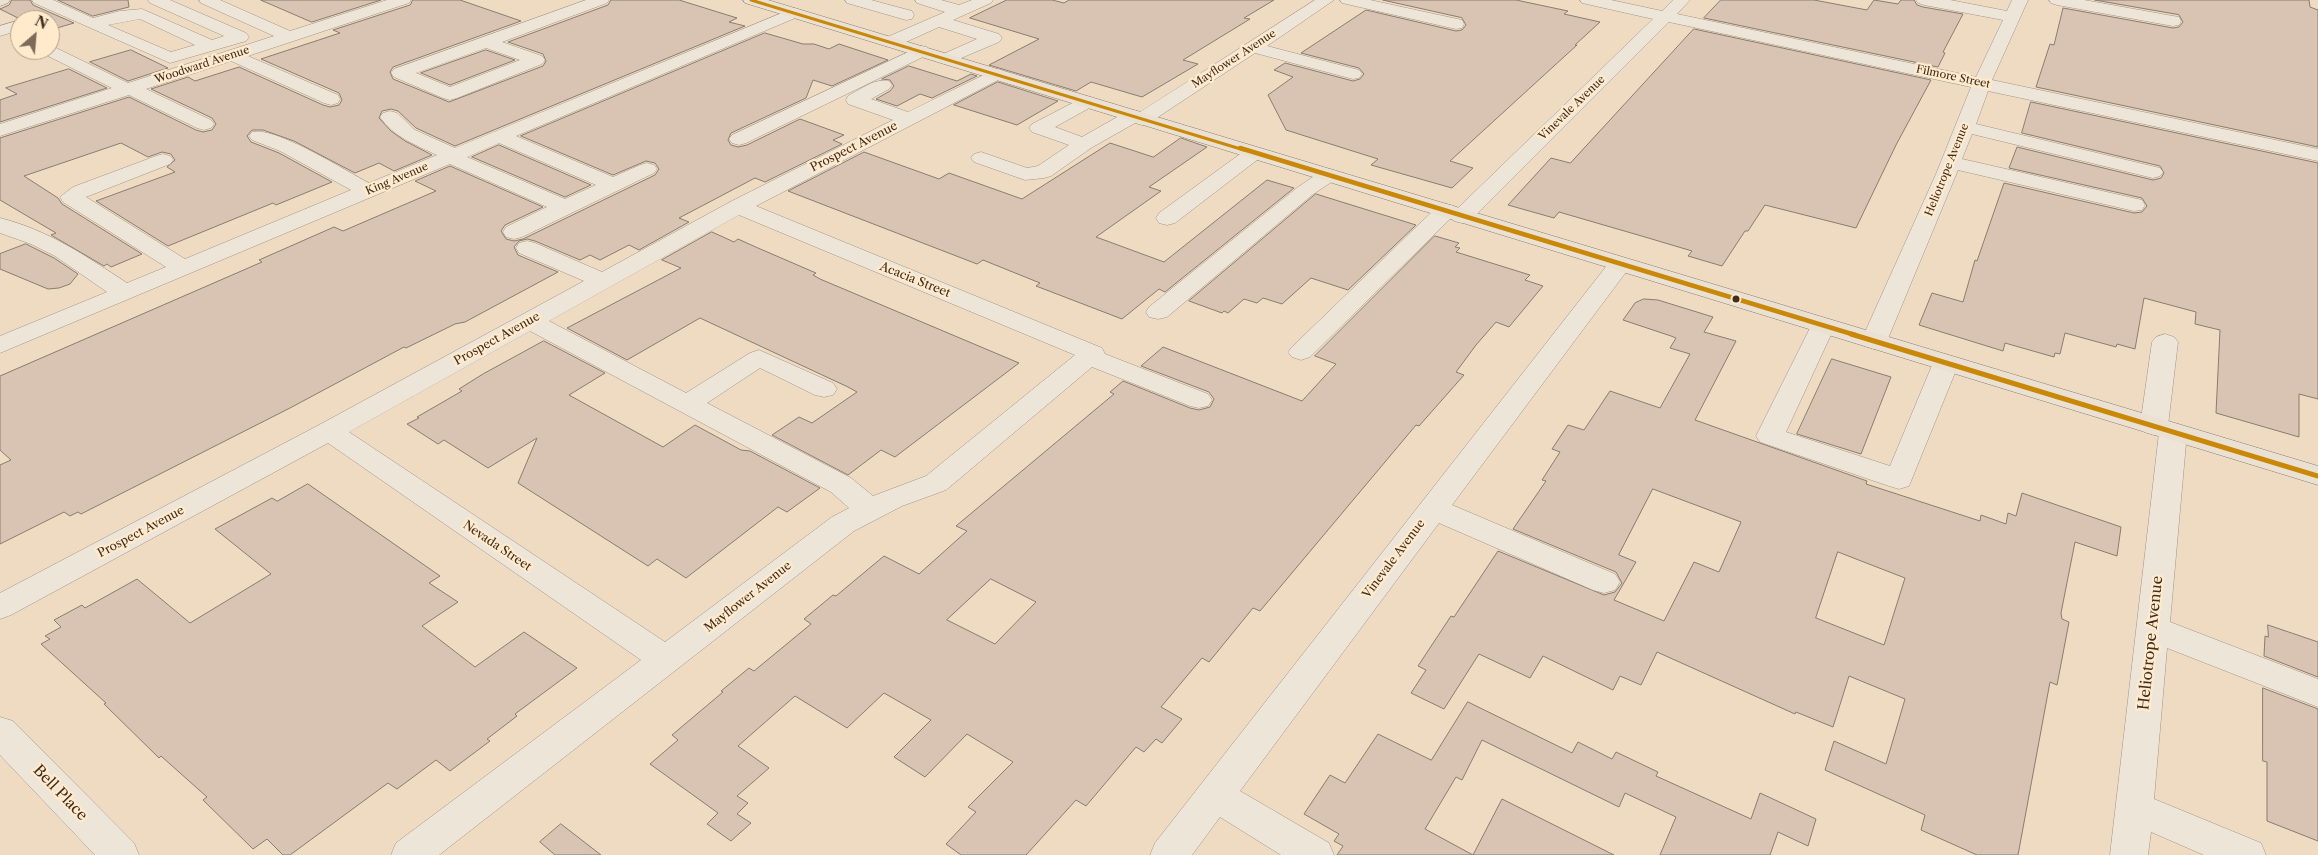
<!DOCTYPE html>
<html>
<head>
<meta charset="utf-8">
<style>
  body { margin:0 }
  #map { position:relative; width:2318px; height:855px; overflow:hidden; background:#eedbc2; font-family:"Libre Caslon Text",serif }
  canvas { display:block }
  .north { position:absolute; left:10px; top:10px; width:50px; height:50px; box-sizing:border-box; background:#ffeacc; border:1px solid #b39e88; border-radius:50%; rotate:27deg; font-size:14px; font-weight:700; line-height:20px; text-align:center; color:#412d21 }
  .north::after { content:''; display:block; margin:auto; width:18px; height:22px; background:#7e6a59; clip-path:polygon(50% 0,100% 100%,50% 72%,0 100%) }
</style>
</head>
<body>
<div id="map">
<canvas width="2318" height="855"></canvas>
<div class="north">N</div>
</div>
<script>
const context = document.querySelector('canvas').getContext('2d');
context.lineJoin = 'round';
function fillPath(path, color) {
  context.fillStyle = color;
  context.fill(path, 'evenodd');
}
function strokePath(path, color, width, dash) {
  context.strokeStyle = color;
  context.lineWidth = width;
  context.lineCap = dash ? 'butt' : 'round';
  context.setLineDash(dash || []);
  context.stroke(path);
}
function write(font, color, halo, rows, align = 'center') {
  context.font = font + ' "Libre Caslon Text",serif';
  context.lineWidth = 4.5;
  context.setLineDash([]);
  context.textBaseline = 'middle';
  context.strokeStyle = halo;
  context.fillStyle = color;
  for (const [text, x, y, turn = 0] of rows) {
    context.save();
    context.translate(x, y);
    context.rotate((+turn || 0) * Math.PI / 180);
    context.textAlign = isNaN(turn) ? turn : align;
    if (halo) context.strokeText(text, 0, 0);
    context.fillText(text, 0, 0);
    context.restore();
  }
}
const building = new Path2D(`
  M12,0H30L33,5L74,23L50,30V20H22L0,9L9,5Z
  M58,0H128L129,7L93,16Z
  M261,0H381L312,22Z
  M413,0H460L521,21L393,67L390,72L393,79L449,102L543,66L546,61L543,54L508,42L608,5L611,0H679L737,18L729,22L745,26L455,146L416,128L398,111L391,109L382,111L379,118L391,131L405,141L432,155L394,171L379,163L355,173L294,141L263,130H252L247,136L251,142L279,153L332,182L276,205L273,203L168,246L96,201L175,172L167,167L175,160L171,154L162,152L148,157L121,143L24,176L58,198L62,204L142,254L111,267L107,264L104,266L51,235L56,233L0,200V138L129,97L196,130L203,132L212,130L216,124L212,118L151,89L188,77L195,81L239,67L323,105L330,107L339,105L342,100L339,93L261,59L340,33L333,30L410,5Z
  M1007,0H1052L1064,3L1069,0H1274L1244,18L1250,19L1183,60L1198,64L1142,97L1091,82L1076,91L989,65L1039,39L970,18Z
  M1383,0H1516L1568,11L1564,14L1600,22L1575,45H1577L1450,161L1473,168L1452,188L1371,165L1378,159L1286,130L1268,95L1293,77L1274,70L1285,63L1353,81L1360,79L1364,74L1359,68L1301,53L1366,10L1456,31L1462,30L1466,25L1462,18Z
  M1721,0H1814L1867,10L1874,0L1898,4L1901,0H1914L1917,5L1923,7L1963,14L1943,52L1945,53L1938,67L1704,18Z
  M2095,0H2309L2310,7L2318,10V147L2036,87L2050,44L2054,45L2063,8L2173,28L2179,27L2183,22L2179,15Z
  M1694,29L1931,80L1896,145L1856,228L1765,205L1748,231H1745L1722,266L1688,256L1692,251L1645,237L1559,212L1554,218L1508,205L1551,158L1570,163Z
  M765,33L803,44H814L829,49L839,44L888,60L832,86L813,80L806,98L731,133L728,140L731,145L738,147L747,145L800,119L844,135L833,140L842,144L765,182L755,178L679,218L689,222L639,250L629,245L600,260L590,255L580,260L535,241L527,239L519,241L514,247L518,255L558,272L465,322L455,324L406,348L404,347L290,408L81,514L78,512L70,516L64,512L0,544V465L11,460L0,450V376L262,262L259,260L334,227L343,231L436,191L415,181L450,166L543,207L505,225L501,231L506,239L514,241L523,239L655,175L659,169L655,163L646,161L613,175L521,136Z
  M131,50L168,68L128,81L90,62Z
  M486,50L515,60L450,85L421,73Z
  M909,66L957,81L971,74L977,76L932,98L920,94L897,106L876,99L890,91L894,86L890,80L882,79Z
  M69,69L107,88L0,122V100L17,94L6,88Z
  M998,82L1058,101L1017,125L954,105Z
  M2031,102L2318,163V399L2299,394V437L2216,413L2220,330L2195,324L2196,312L2144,298L2135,349L2117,344L2116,347L2065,333L2060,354L2055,353L2054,357L2005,343L2003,351L1919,325L1932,293L1963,302L1975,260L1977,261L2004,183L2134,213L2142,212L2147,206L2142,198L2009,168L2017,147L2153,180L2161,178L2164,173L2160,166L2022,133Z
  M1181,138L1207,147L1149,187L1161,191L1096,237L1164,262L1267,180L1294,188L1165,292L1159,289L1122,319L1036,286L1040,283L983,260L977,264L788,191L864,152L939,179L949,173L1022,199L1110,143L1153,157Z
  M499,145L591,185L565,197L472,157Z
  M1316,194L1416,225L1348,290L1311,278L1282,304L1263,298L1257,303L1244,299L1228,313L1224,311L1222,313L1189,301Z
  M712,232L734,242L738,239L758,248L816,273L813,275L820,279L1019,363L895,457L881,450L848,475L772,435L799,417L812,423L857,392L848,387L700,318L627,360L567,328L681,268L662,260Z
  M1435,236L1459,243L1455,247L1460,248L1456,252L1530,275L1525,280L1543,286L1509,327L1496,322L1476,345L1456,372L1464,375L1419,426L1416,425L1260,611L1253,608L1209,662L1202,658L1161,707L1182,719L1162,743L1156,739L1144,752L1136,747L1086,806L1076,800L1026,855H961L946,844L976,812L968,807L1013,762L967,734L925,777L894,757L931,720L884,693L847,728L795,696L738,746L769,768L737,796L748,803L737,814L751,823L731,841L707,824L718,813L650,764L678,740L672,735L723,692L721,691L749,668L754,671L811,624L804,619L833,595L836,596L884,556L919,574L967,531L956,526L1114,394L1110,392L1123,381L1190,408L1199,410L1210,407L1214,399L1209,392L1141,366L1163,347L1302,401L1336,364L1315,356ZM991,579L1036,602L995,644L947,620Z
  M26,244L54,258L78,274L70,284L59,288L48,289L0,269V254Z
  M1644,299L1658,300L1713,317L1704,332L1736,341L1695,420L1867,481L1866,484L1980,521L1981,515L2006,524L2008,513L2016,516L2022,493L2121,527L2117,556L2075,542L2061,613L2062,619L2069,622L2057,685L2050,682L2018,855H1977L1921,830L1925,815L1825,770L1834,741L1886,764L1905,699L1849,676L1833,727L1796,712L1795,714L1657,652L1641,685L1620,676L1613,690L1543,656L1530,678L1479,654L1444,709L1411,693L1426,670L1418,666L1451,616L1454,617L1498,551L1604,595L1615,592L1622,583L1616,572L1513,529L1546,481L1542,480L1560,452L1552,449L1568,425L1584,430L1610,391L1660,408L1690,354L1670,348L1676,338L1671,336L1623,320L1635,303ZM1653,489L1741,522L1719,572L1694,562L1664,621L1614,600L1636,562L1619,555ZM1838,552L1905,578L1884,645L1816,618Z
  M544,341L605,373L569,395L663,447L695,425L741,450L750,451L820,488L787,512L778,507L686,578L657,559L648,566L518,483L537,438L488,468L444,440L438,444L407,424L419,418L417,417L462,391L459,389L483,374Z
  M1832,359L1891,377L1861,454L1797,434Z
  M308,484L440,576L429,583L458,602L422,626L475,667L524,632L577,668L515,714L517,716L487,739L490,741L450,771L436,760L397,789L388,783L290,855H283L267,839L253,849L203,800L207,797L161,756L159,758L104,704L106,703L41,644L50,639L45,636L61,627L54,620L82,605L85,608L137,579L190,623L271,574L215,529L272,498L277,501Z
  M2268,625L2318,642V677L2264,656L2265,636L2268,637Z
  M2263,688L2318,709V841L2267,821V762L2263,761Z
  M1468,702L1572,753L1578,742L1612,759L1616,752L1658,772L1656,776L1751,819L1760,793L1816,819L1808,846L1778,832L1770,855H1660L1676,817L1625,793L1619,807L1482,740L1462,780L1456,777L1425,829L1473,855L1502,799L1614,855H1337L1343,846L1334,841L1339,834L1304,814L1330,775L1345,783L1378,734L1431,760Z
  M561,824L601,855H555L540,842Z`);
const minor = new Path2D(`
  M32,0H53L93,18L120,11L142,9L212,40L224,36L150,3L148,0H170L246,33L249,37L246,41L170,63L34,3ZM140,19L195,45L171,52L108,25Z
  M199,0H220L290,31L387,0H411L409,3L248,56L338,95L340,99L338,103L331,105L324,103L231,61L146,89L211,120L214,124L211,128L204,130L197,128L129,95L0,136V124L112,88L44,54L41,50H50V45L128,83L274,36L201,3Z
  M586,0H609L607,3L502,42L542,56L545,60L542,64L457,98L450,100L443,98L394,77L391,73L394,69ZM486,48L520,60L450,87L416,73Z
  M845,0H871L912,11L914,15L912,19L906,20L847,3Z
  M915,0H941L959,5L972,0H993L991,3L953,20L999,34L1002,38L999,42L947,64L941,63L938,59L941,55L977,39L939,27L897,46H885L882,42L885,38L945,12L917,3Z
  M1315,0H1334L1267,46L1359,70L1362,74L1359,78L1353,79L1255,53L1149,123L1142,125L1135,123L1091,148L1051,176L1044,178L1025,180L974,162L971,158L974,154L981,152L1027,168L1038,166L1069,145L1032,132L1029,128L1032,124L1086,96L1093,98L1095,102L1093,106L1055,127L1082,137L1126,112L1133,110L1140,112Z
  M1340,0H1370L1462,20L1464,24L1462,28L1456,29L1342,3Z
  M1580,0H1611L1662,11L1673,0H1690L1677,14L1976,77L2003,20L1924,5L1918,3L1916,0H1950L2007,11L2012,0H2028L1992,80L2318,149V161L1988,91L1976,124L2160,168L2163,172L2160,176L2153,178L1972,134L1962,159L2142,200L2145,205L2142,210L2134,211L1958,170L1887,341L1883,346L1874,349L1865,346L1861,341L1936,174L1971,87L1669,22L1470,221L1462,223L1454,221L1452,217L1310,357L1301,360L1292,357L1288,352L1292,347L1438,206L1446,204L1454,206L1456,210L1653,19L1582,3Z
  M2049,0H2084L2173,16L2179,17L2181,21L2179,25L2173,26L2057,5L2051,3Z
  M794,8L800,10L802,13L800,16L516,136L613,177L640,165L647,163L654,165L657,169L654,173L522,237L514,239L506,237L503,232L506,227L547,207L450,164L0,353V336L107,292L55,256L31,244L0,233V218C48,230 86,256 127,283L166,267L63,202L60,197L73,187L156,156L163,154L170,156L173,160L170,164L86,197L185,259L351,190L280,151L252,140L249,136L252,132C275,126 346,171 369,183L437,155C416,145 394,137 380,117L383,113L390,111L397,113L415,130L455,148ZM499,143L596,185L565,199L467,157Z
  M20,20V30L0,36V26Z
  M921,46L927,47L930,51L927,55L746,143L739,145L732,143L729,139L732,135Z
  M996,69L1002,70L1005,74L1002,78L756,206L1102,348L1105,354L1208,394L1212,400L1208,406L1199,408L1190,406L1092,367L946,490L902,506L854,531L439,855H391L396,843L641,660L328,443L11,615L0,619V593L319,425L584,281L519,253L516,248L519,243L527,241L535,243L602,272L730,202L893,120L848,104L846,100L848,96C861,89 875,78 889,81L892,85L889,89L871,99L908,112ZM739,215L1075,355L926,476L873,496L851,478L707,403L760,368L815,395L824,397L833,395L837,389L833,383L759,350L750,353L686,393L549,321ZM530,331L831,492L849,508L832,517L665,642L349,432Z
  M1254,147L1261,149L1264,153L1261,157L1175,223L1167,225L1159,223L1156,218L1159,213L1247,149Z
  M1329,169L1336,171L1339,175L1336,179L1312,195L1167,317L1158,319L1149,317L1146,312L1149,307L1298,187L1322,171Z
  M1620,257L1628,259L1632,264L1452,505L1615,574L1620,582L1615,590L1604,593L1593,590L1439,523L1240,791L1329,843L1334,855H1281L1220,817L1192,855H1150L1155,843L1612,259Z
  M1823,319L1832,321L1835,326L1786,432L1890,466L1933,363L1937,358L1946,355L1955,358L1959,363L1909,486L1899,489L1889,486L1760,442L1756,436L1811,326L1814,321Z
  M2165,334L2174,337L2178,342L2168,425L2173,423L2183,426L2187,432L2170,622L2318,679V707L2167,648L2154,799L2261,843L2266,855H2204L2151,832L2148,855H2110L2159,433L2154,435L2144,432L2140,426L2152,342L2156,337Z
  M0,717L13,721L134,843L139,855H95L0,755Z`);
const major = new Path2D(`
  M0,0H10L8,3L0,6Z
  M743,0H768L2318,466V485L745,3Z`);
const bus1Far2 = new Path2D(`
  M751,0L1244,150`);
const bus1Far1 = new Path2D(`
  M1240,148L1855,335`);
const bus1 = new Path2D(`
  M1851,334L2318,476`);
const markers = [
  [1736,299,4.5,"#412d21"]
];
const farStreetnames = [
  ["Mayflower Avenue",1234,59,-33],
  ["Woodward Avenue",202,65,-18],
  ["Filmore Street",1953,77,12],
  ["Vinevale Avenue",1572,108,-44],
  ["Heliotrope Avenue",1947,170,-68],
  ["King Avenue",397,179,-23]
];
const streetNames = [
  ["Prospect Avenue",854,147,-27],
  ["Acacia Street",915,280,22],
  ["Prospect Avenue",497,339,-29],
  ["Prospect Avenue",141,532,-28],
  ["Nevada Street",497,546,34],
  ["Vinevale Avenue",1394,559,-53],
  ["Mayflower Avenue",748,597,-38]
];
const nearStreetnames = [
  ["Heliotrope Avenue",2151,643,-84],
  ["Bell Place",60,793,46]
];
fillPath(building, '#d9c4b3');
strokePath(building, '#897d6f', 1);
strokePath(minor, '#a19485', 1);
strokePath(major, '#897d6f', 1);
fillPath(minor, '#eee5d9');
fillPath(major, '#ebe1d2');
strokePath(bus1Far2, '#ca8808', 3);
strokePath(bus1Far1, '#ca8808', 4.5);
strokePath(bus1, '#ca8808', 5);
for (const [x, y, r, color] of markers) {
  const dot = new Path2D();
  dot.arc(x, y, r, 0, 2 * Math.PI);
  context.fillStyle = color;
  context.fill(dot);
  strokePath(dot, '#ffeacc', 2);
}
write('11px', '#412d21', '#ffeacc', farStreetnames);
write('12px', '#412d21', '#ffeacc', streetNames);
write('15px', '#412d21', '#ffeacc', nearStreetnames);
</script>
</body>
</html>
